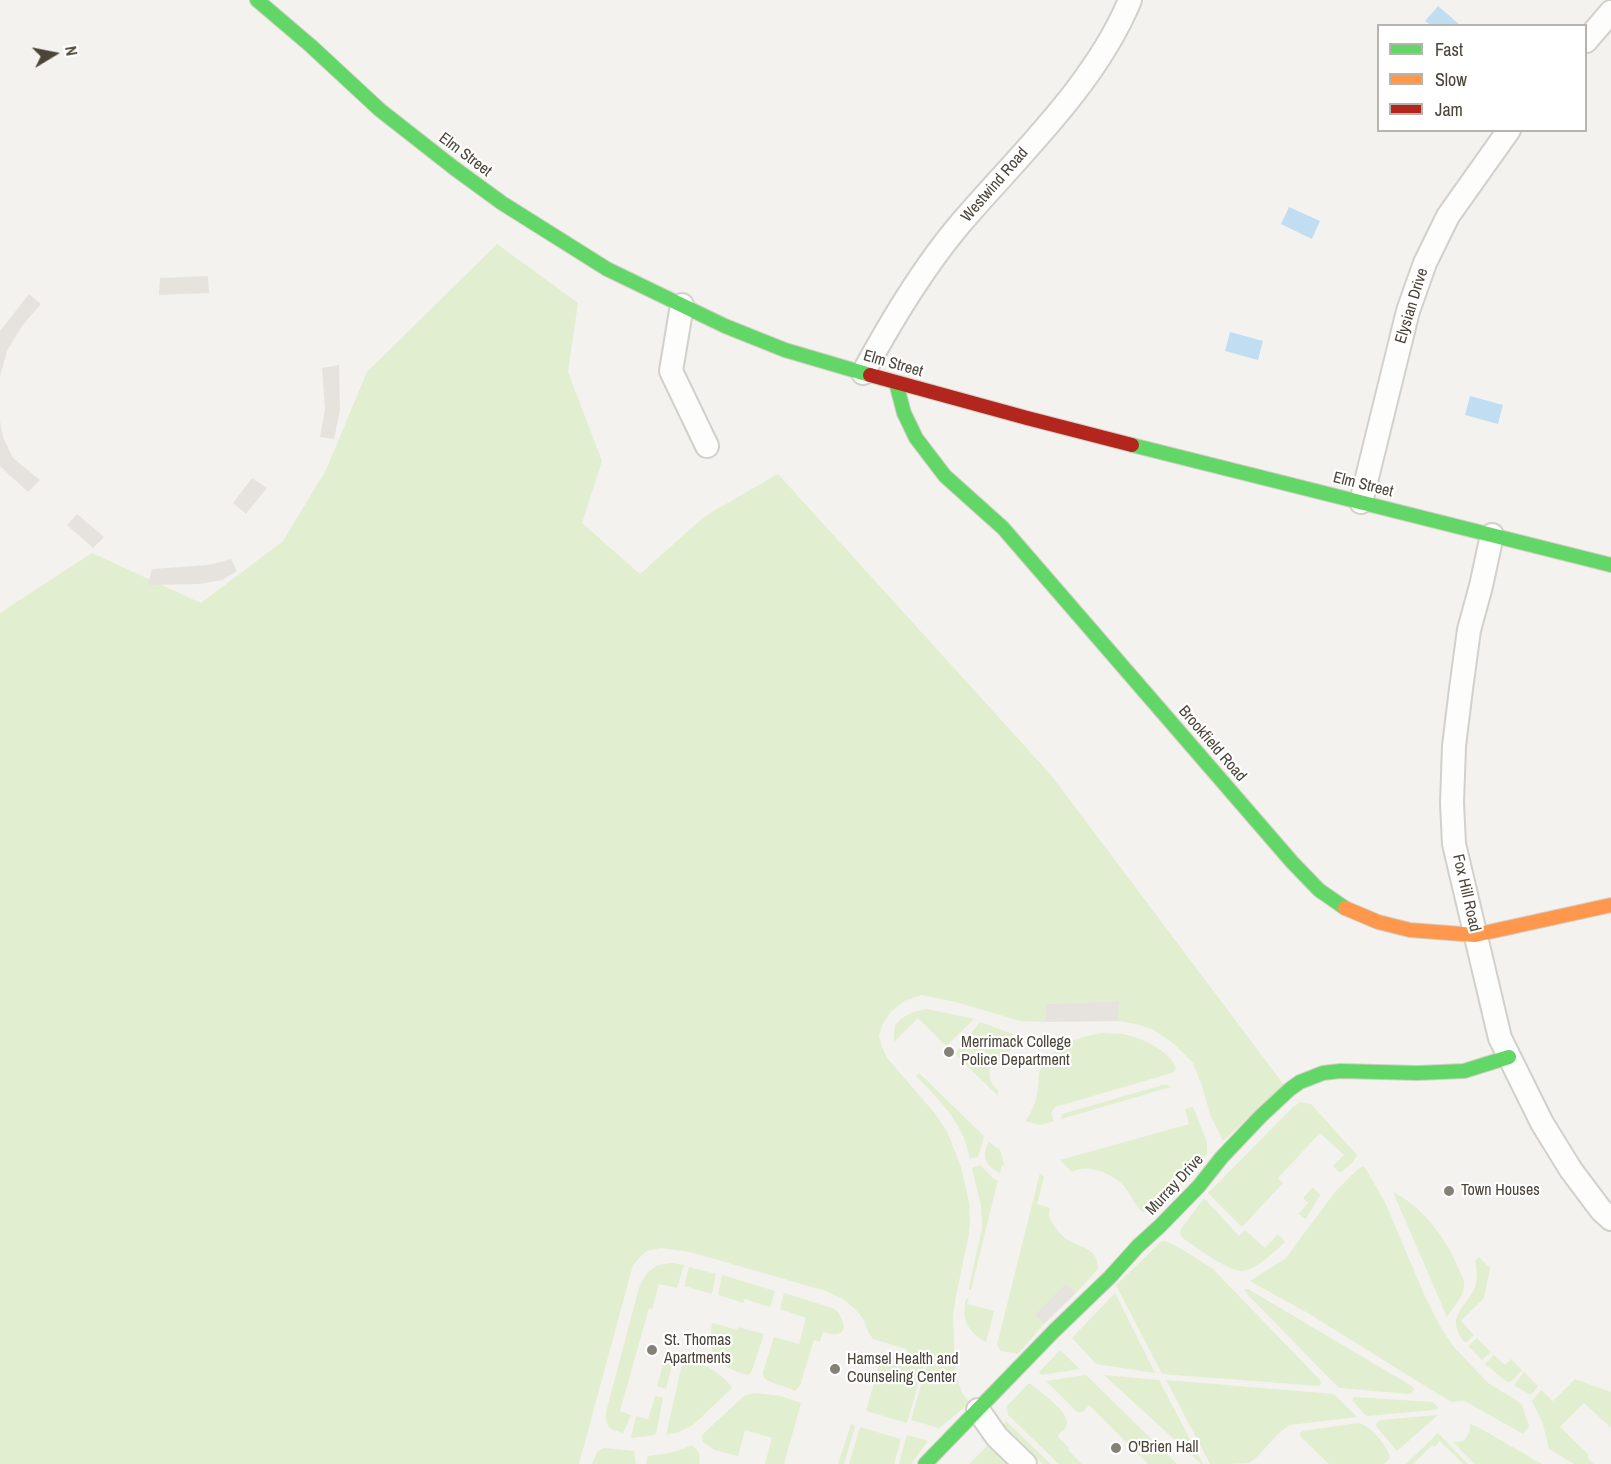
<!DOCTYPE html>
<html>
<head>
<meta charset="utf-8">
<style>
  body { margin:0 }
  #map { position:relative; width:1611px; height:1464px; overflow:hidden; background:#f4f2ee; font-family:"Archivo Narrow",sans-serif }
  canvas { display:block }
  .legend { position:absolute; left:1377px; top:24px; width:210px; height:108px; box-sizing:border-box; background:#fff; border:2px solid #b7b4b0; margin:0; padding:8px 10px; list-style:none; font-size:18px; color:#4b4439 }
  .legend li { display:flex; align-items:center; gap:12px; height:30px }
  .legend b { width:30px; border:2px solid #b7b4b0 }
  .north { position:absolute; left:24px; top:24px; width:60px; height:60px; -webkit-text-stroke:4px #fff; paint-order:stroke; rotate:80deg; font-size:16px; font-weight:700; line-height:24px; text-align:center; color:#4b4439 }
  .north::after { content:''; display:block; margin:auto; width:21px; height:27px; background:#4b4439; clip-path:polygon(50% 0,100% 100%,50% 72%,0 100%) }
</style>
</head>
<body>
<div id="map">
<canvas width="1611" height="1464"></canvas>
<ul class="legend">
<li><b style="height:8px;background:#63d668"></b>Fast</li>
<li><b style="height:8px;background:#ff974d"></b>Slow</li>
<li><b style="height:8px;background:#b3261e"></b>Jam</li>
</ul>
<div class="north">N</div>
</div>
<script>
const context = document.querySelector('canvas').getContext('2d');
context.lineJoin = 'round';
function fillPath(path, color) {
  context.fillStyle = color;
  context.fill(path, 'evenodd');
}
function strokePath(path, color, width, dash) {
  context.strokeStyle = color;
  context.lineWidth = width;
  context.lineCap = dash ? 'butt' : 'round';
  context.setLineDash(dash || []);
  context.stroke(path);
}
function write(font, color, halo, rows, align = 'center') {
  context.font = font + ' "Archivo Narrow",sans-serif';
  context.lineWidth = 4.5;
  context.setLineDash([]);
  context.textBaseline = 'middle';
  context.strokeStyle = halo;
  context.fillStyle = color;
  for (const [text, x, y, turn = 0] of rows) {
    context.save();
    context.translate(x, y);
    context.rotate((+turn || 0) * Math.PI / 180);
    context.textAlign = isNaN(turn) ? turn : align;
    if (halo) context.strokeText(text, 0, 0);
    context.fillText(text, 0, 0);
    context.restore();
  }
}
const green = new Path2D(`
  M497,244L578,303L568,372L602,461L582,523L640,574L705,516L778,474L1051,775L1284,1085L1223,1141L1211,1117L1202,1086L1193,1063L1173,1043L1154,1030L1136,1024L1118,1021V1001L1047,1004L1046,1022L1020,1021L956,1002L921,995L904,1001L891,1012L883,1023L879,1036L882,1047L887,1058L932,1110L947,1131L962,1170L969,1203L970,1222L969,1234L957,1291L953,1315L955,1371L962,1393L970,1403L939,1428L911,1420L927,1364L913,1359L906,1349L873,1339L868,1332L864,1320L856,1310L843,1299L826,1291L690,1252L661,1248L646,1251L633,1265L579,1464H0V613L92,553L201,603L283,541L326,470L367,372Z
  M927,1009L974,1019L946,1046L918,1018L894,1042C894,1038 894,1030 895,1026C901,1015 916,1011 927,1009Z
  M980,1022L1013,1034L1014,1046L1005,1057L991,1064C988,1075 989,1084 999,1091L997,1095L955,1054Z
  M1103,1033C1111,1034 1120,1033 1127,1035C1143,1038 1173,1053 1176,1069L1172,1073L1055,1107L1051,1113L1054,1121L1040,1125L1025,1121C1033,1111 1037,1100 1038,1087C1039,1083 1038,1077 1039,1073C1039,1072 1042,1066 1043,1065C1057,1043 1079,1037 1103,1033Z
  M919,1073L984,1136L978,1157L970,1159C968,1151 966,1143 963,1136C953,1113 933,1093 916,1076Z
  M1163,1085H1168L1171,1087L1061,1119L1062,1114Z
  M1301,1102L1311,1104L1357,1155C1354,1163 1347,1167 1341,1172L1338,1171L1333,1166L1344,1155L1320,1133L1278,1178L1283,1183L1242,1227L1208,1193L1293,1107Z
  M1193,1107L1207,1142V1154L1161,1205L1151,1210L1142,1212C1133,1203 1130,1192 1122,1184C1110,1173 1087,1163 1072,1172L1060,1160L1189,1124L1185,1109Z
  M989,1142L998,1149L999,1148L1005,1166L1002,1165L1000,1173C985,1166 981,1156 989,1142Z
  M980,1165L994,1179L998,1180L971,1290L969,1289L970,1283L982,1228L981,1206L972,1168Z
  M1364,1166L1384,1200L1424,1294L1440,1326L1453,1346L1488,1383L1516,1400L1522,1405L1529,1426L1523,1434L1465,1401L1451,1402L1306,1312L1250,1281L1285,1259L1335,1192L1358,1169Z
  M1040,1173L1044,1177L1037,1204L1050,1208L1049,1216L1050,1219C1054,1226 1059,1233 1065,1238C1080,1249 1098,1246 1098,1269L1076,1293L1066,1283L1036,1315L1044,1324L1018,1354L1001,1351L997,1345Z
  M1313,1187L1320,1195L1306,1219L1298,1214L1308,1203L1303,1198Z
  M1393,1192C1423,1207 1447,1239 1459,1270C1461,1274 1464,1279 1464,1283C1465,1295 1453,1308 1447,1317Z
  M1204,1198L1239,1236L1245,1230L1265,1248L1278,1234L1285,1242C1275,1251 1256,1270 1242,1271C1229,1272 1196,1247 1184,1239L1180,1234L1181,1229Z
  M1162,1241L1168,1242L1188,1253L1213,1269L1320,1380L1321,1384L1319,1386L1162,1374L1116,1285Z
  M1479,1257L1490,1268L1484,1298L1461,1321L1474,1335L1467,1342H1464C1446,1317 1462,1311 1474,1290C1478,1281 1477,1270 1475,1261Z
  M673,1263L684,1265L677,1288L659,1284L652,1309L649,1308L620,1411L631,1415L623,1433C608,1429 606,1427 606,1412L639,1288C647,1270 653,1264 673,1263Z
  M689,1267L716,1274L712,1294L685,1286L684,1287Z
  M722,1275L775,1291L770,1307L745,1299L743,1303L718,1295Z
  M1245,1289H1248L1410,1385L1414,1388L1412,1393L1409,1394L1339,1388L1245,1292Z
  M784,1293L835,1309C840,1314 850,1330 838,1334C833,1335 827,1333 823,1332L820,1342L814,1340L801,1382L802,1383L795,1391C785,1385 773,1385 764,1378L763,1372L774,1337L799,1344L806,1318L780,1309Z
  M1115,1293L1155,1373L1096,1364L1072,1338Z
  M969,1298L967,1304L994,1311L986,1342C968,1332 961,1320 966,1299Z
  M712,1323L737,1330L738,1327L764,1334L751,1373L747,1375C716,1365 707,1357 712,1323Z
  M1477,1338L1491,1352L1482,1360L1468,1346Z
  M1060,1350L1080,1369L1041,1375L1039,1372Z
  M883,1352L924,1364L907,1423L866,1411Z
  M666,1353L675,1354L666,1389L657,1386Z
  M684,1355C698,1360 726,1376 732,1388L693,1425L679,1432L666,1435Z
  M1494,1355L1505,1365L1511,1359L1522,1370L1512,1381L1507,1382L1485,1364Z
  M1524,1372L1538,1386L1531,1395L1515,1386V1384Z
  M1086,1375L1177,1464H1148L1089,1405L1083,1412H1077L1046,1381Z
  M1104,1375L1159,1380L1203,1464H1201Z
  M1575,1379L1611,1392V1428L1584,1403L1560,1427L1589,1455L1587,1457L1594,1464H1574L1549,1449L1543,1424L1532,1401L1541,1390L1553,1401Z
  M1166,1380L1334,1394L1357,1417L1290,1425C1274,1433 1260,1459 1248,1463C1239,1464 1220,1464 1210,1464Z
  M1028,1384H1031C1040,1392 1068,1411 1067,1423C1066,1429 1062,1432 1058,1435L1059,1438L1069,1448L1068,1450L1082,1464H1059L1008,1415L1007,1406Z
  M754,1393L781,1396L801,1403L784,1464H765L772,1438L745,1430L738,1456L715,1450L703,1442L702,1436L705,1432L744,1396Z
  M655,1396L663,1398L657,1430L655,1435L631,1438L636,1416L648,1419Z
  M1354,1397L1433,1402L1439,1408L1434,1410L1367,1416L1364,1414L1352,1400Z
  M1438,1415L1397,1451L1376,1426L1377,1422L1381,1420Z
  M1006,1421L1051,1464H1043L1005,1428L1003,1425Z
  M1358,1423C1370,1425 1388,1446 1390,1458L1384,1464H1329L1301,1437L1300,1433L1303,1431Z
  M851,1424L854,1425L855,1427L844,1464H838Z
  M1470,1424L1476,1426L1542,1464H1475L1453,1442H1458L1465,1440L1470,1431Z
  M860,1427L901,1439L894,1464H849Z
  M1438,1433L1468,1464H1463L1440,1441L1434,1447L1432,1445L1413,1464H1406Z
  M907,1435L928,1441L911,1464H899Z
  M691,1445C699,1450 701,1455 699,1464H646L648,1456C663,1454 678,1453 691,1445Z
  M987,1446H992L1011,1464H969Z
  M604,1448L634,1451L636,1464H592L597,1452Z`);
const parking = new Path2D(`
  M208,276L209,293L159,295L160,278Z
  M29,294L41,304L22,326L7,351L0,376V331Z
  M339,365L340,410L334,439L320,437L325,409L322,368Z
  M0,421L3,437L13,458L40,480L28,492L0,466Z
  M252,478L267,488L246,514L233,503Z
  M77,514L104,537L93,548L67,525Z
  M231,559L237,571L222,580L200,584L148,585L152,569L208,565Z
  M1119,1001L1118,1021L1046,1022V1004Z
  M1066,1283L1076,1293L1044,1324L1035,1315Z`);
const water = new Path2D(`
  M1438,6L1460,25H1431L1425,21Z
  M1289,207L1320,221L1312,239L1281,224Z
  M1230,332L1263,341L1258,360L1225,351Z
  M1470,396L1503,405L1498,424L1465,415Z`);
const street = new Path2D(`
  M1586,41L1611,12
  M682,305L671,371L707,446
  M863,373C891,321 922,269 960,224C1019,155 1095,85 1130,0
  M1361,502L1408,311L1425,263L1448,216L1509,130
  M1492,535L1481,586L1469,630L1461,689L1454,746L1452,803L1454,844L1500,1038L1542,1123L1571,1170L1601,1210L1611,1219
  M978,1410L997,1437L1025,1464`);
const fast = new Path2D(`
  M257,0L311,46L380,110L454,168L502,203L607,269L725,326L785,350L870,375
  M896,383L904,413L916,438L945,476L1003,528L1292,862L1319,890L1345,908
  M1132,445L1611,565
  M925,1464L1054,1331L1110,1277L1138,1246L1160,1226L1199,1186L1222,1157L1261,1116L1290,1089L1300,1082L1323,1073L1340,1071L1418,1073L1464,1071L1509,1057`);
const slow = new Path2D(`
  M1345,908L1378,922L1410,930L1475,935L1611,905`);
const jam = new Path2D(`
  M870,375L1027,418L1132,445`);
const markers = [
  [949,1052,6,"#868178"],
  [1449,1191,6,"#868178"],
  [652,1350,6,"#868178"],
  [835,1369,6,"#868178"],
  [1116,1448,6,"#868178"]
];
const streetNames = [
  ["Elm Street",465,155,37],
  ["Westwind Road",995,185,-49],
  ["Elysian Drive",1412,306,-73],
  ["Elm Street",893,364,16],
  ["Elm Street",1363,485,14],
  ["Brookfield Road",1212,744,49],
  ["Fox Hill Road",1466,893,77],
  ["Murray Drive",1175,1185,-47]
];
const poiNames = [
  ["Merrimack College",961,1043],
  ["Police Department",961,1061],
  ["Town Houses",1461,1191],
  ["St. Thomas",664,1341],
  ["Apartments",664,1359],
  ["Hamsel Health and",847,1360],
  ["Counseling Center",847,1378],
  ["O'Brien Hall",1128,1448]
];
fillPath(green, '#e1eecf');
fillPath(parking, '#e6e3df');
fillPath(water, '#c0ddf1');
strokePath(street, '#d2d0cb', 26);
strokePath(fast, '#d3cfc5', 16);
strokePath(slow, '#d3cfc5', 16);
strokePath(jam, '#d3cfc5', 16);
strokePath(street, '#fdfdfc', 22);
strokePath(fast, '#63d668', 14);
strokePath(slow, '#ff974d', 14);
strokePath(jam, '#b3261e', 14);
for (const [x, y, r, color] of markers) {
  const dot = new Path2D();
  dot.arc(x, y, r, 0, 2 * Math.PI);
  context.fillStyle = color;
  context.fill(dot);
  strokePath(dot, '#fff', 2);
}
write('16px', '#4b4439', '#fff', streetNames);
write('16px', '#4b4439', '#fff', poiNames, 'left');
</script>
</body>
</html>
